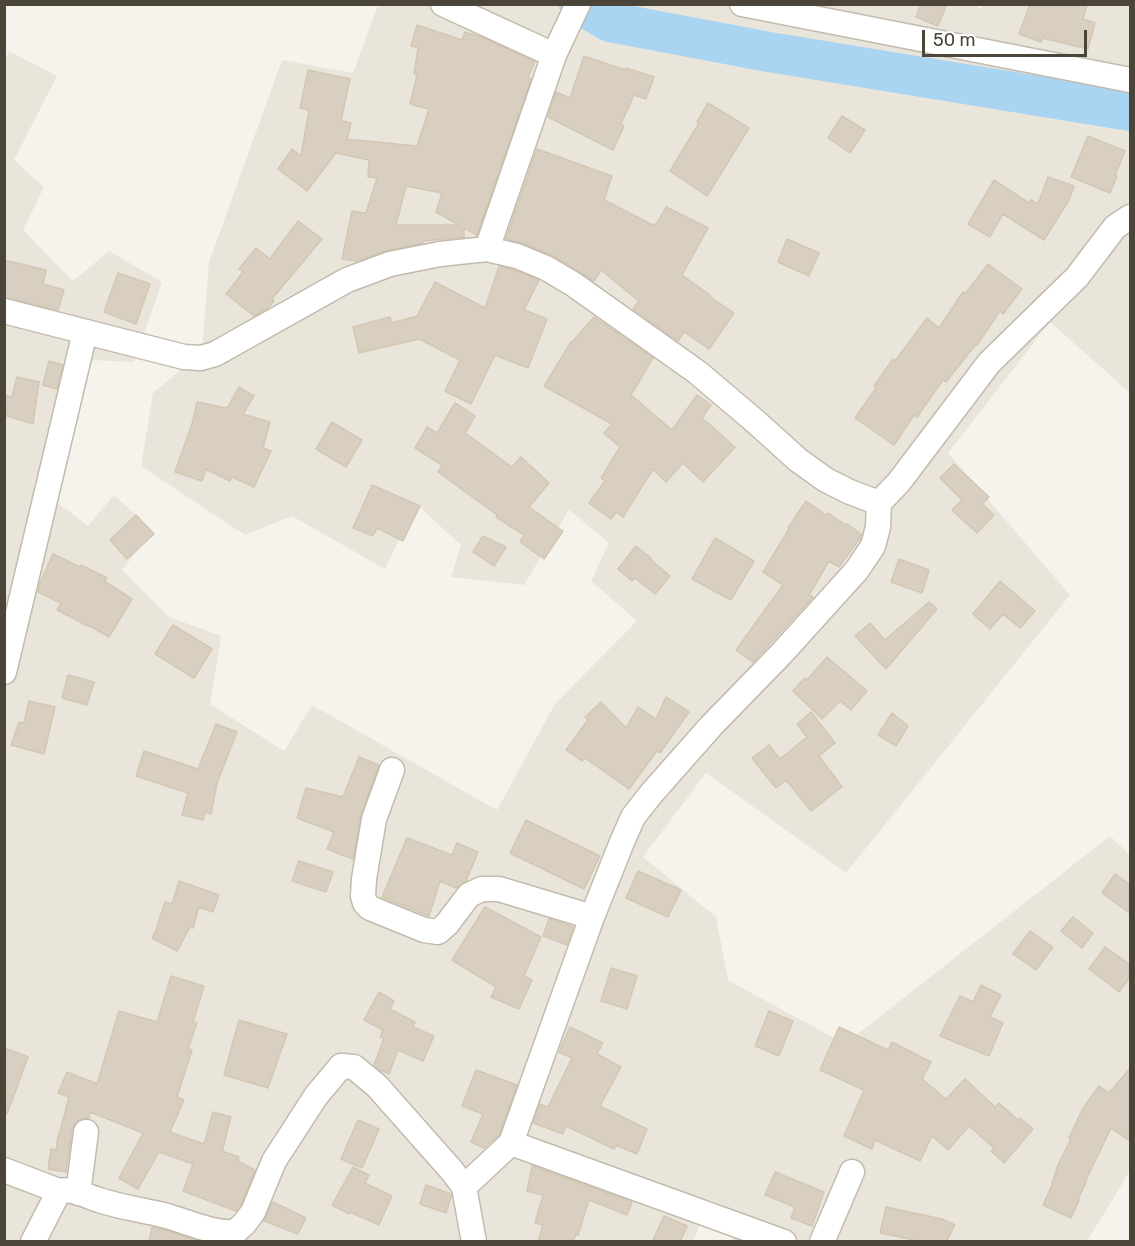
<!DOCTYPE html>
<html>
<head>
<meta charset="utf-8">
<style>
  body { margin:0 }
  #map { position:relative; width:1135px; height:1246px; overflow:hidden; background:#f6f3ec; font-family:Rubik,sans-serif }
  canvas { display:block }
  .frame { position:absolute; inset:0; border:6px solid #4b4439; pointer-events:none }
  .scale { position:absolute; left:922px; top:30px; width:165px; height:27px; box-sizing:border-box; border:3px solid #4b4439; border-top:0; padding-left:8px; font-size:18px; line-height:21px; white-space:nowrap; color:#4b4439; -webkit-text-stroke:4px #fff; paint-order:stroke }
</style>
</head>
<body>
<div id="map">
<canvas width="1135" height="1246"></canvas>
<div class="frame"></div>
<div class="scale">50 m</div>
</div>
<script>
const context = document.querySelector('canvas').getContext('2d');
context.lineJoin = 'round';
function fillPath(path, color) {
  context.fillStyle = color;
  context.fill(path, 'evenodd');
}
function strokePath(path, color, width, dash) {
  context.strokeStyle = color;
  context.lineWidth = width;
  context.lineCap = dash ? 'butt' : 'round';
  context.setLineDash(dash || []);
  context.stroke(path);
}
const residential = new Path2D(`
  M975,4L981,9L985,4L1130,5V393L1050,322L948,453L1070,595L846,873L706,773L643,857L716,917L728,980L845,1044L1110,836L1130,855V1171L1087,1241H731L740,1217L711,1200L693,1241H5L4,61L9,51L57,76L14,160L44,187L23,230L73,281L109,251L162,282L134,362L71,359L50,497L88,526L114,495L153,531L122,570L169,617L221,636L210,704L284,751L312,705L497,810L555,704L637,621L591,581L609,543L569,510L524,585L451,577L461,545L416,504L385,569L292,516L245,535L141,466L153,393L202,352L209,262L282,60L353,73L378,5Z`);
const river = new Path2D(`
  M579,4L610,22L769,52L1130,111`);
const building = new Path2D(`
  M921,4H947L938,26L916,17Z
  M1030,4H1087L1083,19L1095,23L1088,49L1042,38L1041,42L1019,34Z
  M417,25L462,40L465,32L484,38L535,62L528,77L531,79L477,235L464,228V237L423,241V243L385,251L356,261L342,259L352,211L366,213L377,178L368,177L369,160L336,153L307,191L278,169L292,149L301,156L309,110L300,108L308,70L350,79L341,121L351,123L348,136L346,139L417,146L429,109L410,104L417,75L414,74L418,48L411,46ZM406,186L442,193L436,212L459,225H396Z
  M584,56L625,70L626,68L654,77L646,99L634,95L621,124L624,126L613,150L548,117L556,92L570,98Z
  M708,103L749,128L707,196L670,171L699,123L697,122Z
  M842,116L865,130L850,153L828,138Z
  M1088,136L1125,151L1115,175L1117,176L1110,193L1071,177Z
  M537,149L612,176L604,200L653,225L654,224L656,225L666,207L708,228L682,275L710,295L709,296L734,313L709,349L684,332L678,341L633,309L639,301L601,270L594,281L552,255L522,243L506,239Z
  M1048,177L1074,186L1069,200L1044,240L1003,214L990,237L968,224L994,180L1029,203L1031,200L1038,204Z
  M298,221L322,239L272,299L274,301L268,308L254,316L226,294L243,272L239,269L256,248L270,259Z
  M787,239L819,253L809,276L778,262Z
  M4,260L46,270L43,284L64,290L58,310L4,297Z
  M988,264L1022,289L1003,314L1000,311L977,345L976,344L946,382L943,380L917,417L914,415L894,445L855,418L876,388L874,386L893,359L895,361L927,318L939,328L963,292L966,293Z
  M499,266L513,270L539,280L524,310L547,319L528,368L495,355L471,404L445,391L460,360L419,339L359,353L353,327L390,317L392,323L417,316L435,282L485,308Z
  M118,273L150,284L136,324L104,312Z
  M594,317L653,358L631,395L672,430L697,395L711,405L702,418L735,447L703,482L683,463L666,482L653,469L623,517L616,512L611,519L589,503L605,481L601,478L620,447L604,433L612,424L544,386L571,342H572Z
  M49,361L63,365L57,389L43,385Z
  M17,377L39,382L33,424L4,415V395L12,397Z
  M239,387L254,396L243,414L270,422L263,448L271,451L254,487L232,477L230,481L206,469L202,481L175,472L192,424L197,402L227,408Z
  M455,403L475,416L465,433L512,467L521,457L549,483L529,507L563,531L544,559L520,542L524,535L496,517L497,515L438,472L442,465L415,448L427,427L437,433Z
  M332,422L362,440L346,467L316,449Z
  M954,464L989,497L982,504L994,515L977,533L952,510L962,500L940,478Z
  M372,485L420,506L403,541L377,528L373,536L353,528Z
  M806,501L826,515L828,513L846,525L847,524L861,534L860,538L839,567L829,561L809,595L813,597L753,662L736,650L783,585L763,572L789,529L788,528Z
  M136,515L154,534L127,559L110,540Z
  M483,536L506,547L494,566L473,552Z
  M715,538L754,561L731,600L692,579Z
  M636,546L651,558L650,559L670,576L655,594L635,578L632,581L618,569Z
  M53,554L80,567L81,565L107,578L104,581L132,599L109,637L90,626V627L57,610L61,603L38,592L40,583Z
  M899,559L929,570L922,593L891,582Z
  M1000,581L1035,611L1020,628L1003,614L990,629L973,614Z
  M929,602L937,609L886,669L855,636L870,623L885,640Z
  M173,625L212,649L194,678L155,654Z
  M827,657L867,691L851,710L840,701L822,719L793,691L805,678L807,680Z
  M68,675L94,682L87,705L62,698Z
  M666,697L689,712L660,753L657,751L629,789L585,758L582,761L566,750L588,720L585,717L601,702L626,728L638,707L656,719Z
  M29,701L55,707L44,754L11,745L19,722L24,723Z
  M811,712L835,743L819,756L842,787L811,811L786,780L776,788L752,758L769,745L780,759L807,737L797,724Z
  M892,713L908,726L896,746L878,735Z
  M216,724L237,732L217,783L211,814L205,812L203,820L182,815L188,793L136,776L144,751L198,769Z
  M359,757L379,765L361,814L353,859L327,849L334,832L297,818L306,788L343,797Z
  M526,820L600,856L584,889L510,853Z
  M407,838L452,855L457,843L478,852L466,881L456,888L440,881L429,916L382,897Z
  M299,861L333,872L326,892L292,881Z
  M638,871L681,890L668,917L626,898Z
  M1115,874L1131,885V914L1102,893Z
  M179,881L219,895L213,912L199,907L193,928L190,927L177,951L152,938L156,930L165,902L172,904Z
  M485,907L541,937L524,976L532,980L519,1009L491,997L496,987L452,960Z
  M1073,917L1093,933L1082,948L1061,931Z
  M549,919L573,927L567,945L543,936Z
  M1030,931L1053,947L1036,970L1013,954Z
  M1105,947L1131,965V976L1119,992L1089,969Z
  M611,968L637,976L627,1009L601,1001Z
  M171,976L204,986L193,1022L197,1023L188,1049L192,1050L177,1097L184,1100L170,1132L204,1144L213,1112L231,1117L222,1151L239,1157L238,1161L255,1170L241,1205L236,1211L183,1191L193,1164L159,1152L138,1189L119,1178L143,1133L90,1112L89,1118L80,1119L75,1123L72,1130L66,1172L48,1169L51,1149L56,1150L58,1135H59L69,1097L58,1093L67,1072L97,1084L119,1011L157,1022Z
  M981,985L1001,995L990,1017L1003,1023L989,1056L940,1036L960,996L973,1002Z
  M379,992L394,1001L390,1009L415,1022L413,1027L434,1036L423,1061L398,1050L389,1074L380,1070L374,1065L384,1038L380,1037L383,1030L364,1020Z
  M769,1011L793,1021L779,1056L755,1046Z
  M239,1020L287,1034L268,1088L224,1075Z
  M570,1027L603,1043L597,1054L621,1067L600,1106L647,1129L637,1154L616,1145L614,1149L566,1126L563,1134L533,1123L540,1104L548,1107L572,1058L559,1052Z
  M839,1027L888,1050L892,1042L931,1062L922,1079L946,1099L965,1079L995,1107L999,1103L1018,1120L1020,1118L1033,1129L1004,1163L991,1151L994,1148L969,1126L948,1150L932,1136L920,1161L875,1140L872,1149L844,1136L864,1090L820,1070Z
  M4,1048L28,1057L7,1114H4Z
  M1131,1067V1142L1111,1128L1085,1182L1086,1183L1078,1199L1079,1200L1071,1218L1043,1205L1053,1183H1052L1058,1165L1071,1139L1069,1138L1082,1110L1099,1086L1109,1093Z
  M476,1070L517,1085L499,1135L484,1148L471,1142L483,1114L462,1106Z
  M358,1120L379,1129L362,1168L341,1159Z
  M532,1166L632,1202L627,1215L589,1200L578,1235L576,1234L573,1242H538L543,1225L535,1223L543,1195L527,1191Z
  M353,1167L369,1175L365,1183L392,1196L379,1225L350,1212L349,1214L332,1205Z
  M775,1172L824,1192L812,1226L791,1218L795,1207L765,1195Z
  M426,1185L451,1194V1197L446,1213L420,1204Z
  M273,1202L306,1218L298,1234L264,1221Z
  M886,1207L942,1219L955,1225L946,1242H924L880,1233Z
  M664,1216L687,1226L680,1242H652Z
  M152,1227L168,1231L200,1242H149Z`);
const minor = new Path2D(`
  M443,4L554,55
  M742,4L1130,80
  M487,249L554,55L578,4
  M4,311L184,357L201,358L215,354L347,280L390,264L440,254L487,249L517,256L546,268L573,284L697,372L756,422L798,460L826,480L850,492L879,503L899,482L989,363L1077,277L1115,227L1130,217
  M4,672L85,332
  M392,770L374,819L364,879L363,896L365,903L370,908L424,930L438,932L447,924L469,895L482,889H499L592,917
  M511,1143L784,1242
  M4,1170L59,1191
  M78,1193L86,1132
  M33,1242L59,1191C73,1188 86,1196 99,1200C120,1207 142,1210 163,1215C187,1221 211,1234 235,1232
  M231,1242L235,1232L244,1224L253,1212L274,1161L316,1096L341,1066L354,1067L377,1086L453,1172L464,1187
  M474,1242L464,1187L511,1143L592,917L622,842L633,817L651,794L711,726L782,653L857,570L873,546L878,527L879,503
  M822,1242L852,1172`);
fillPath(residential, '#eae5da');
strokePath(river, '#a9d4f2', 40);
fillPath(building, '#d8cfc1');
strokePath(building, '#d3c7b4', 1.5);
strokePath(minor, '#c2bbae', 27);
strokePath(minor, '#fff', 24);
</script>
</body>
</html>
